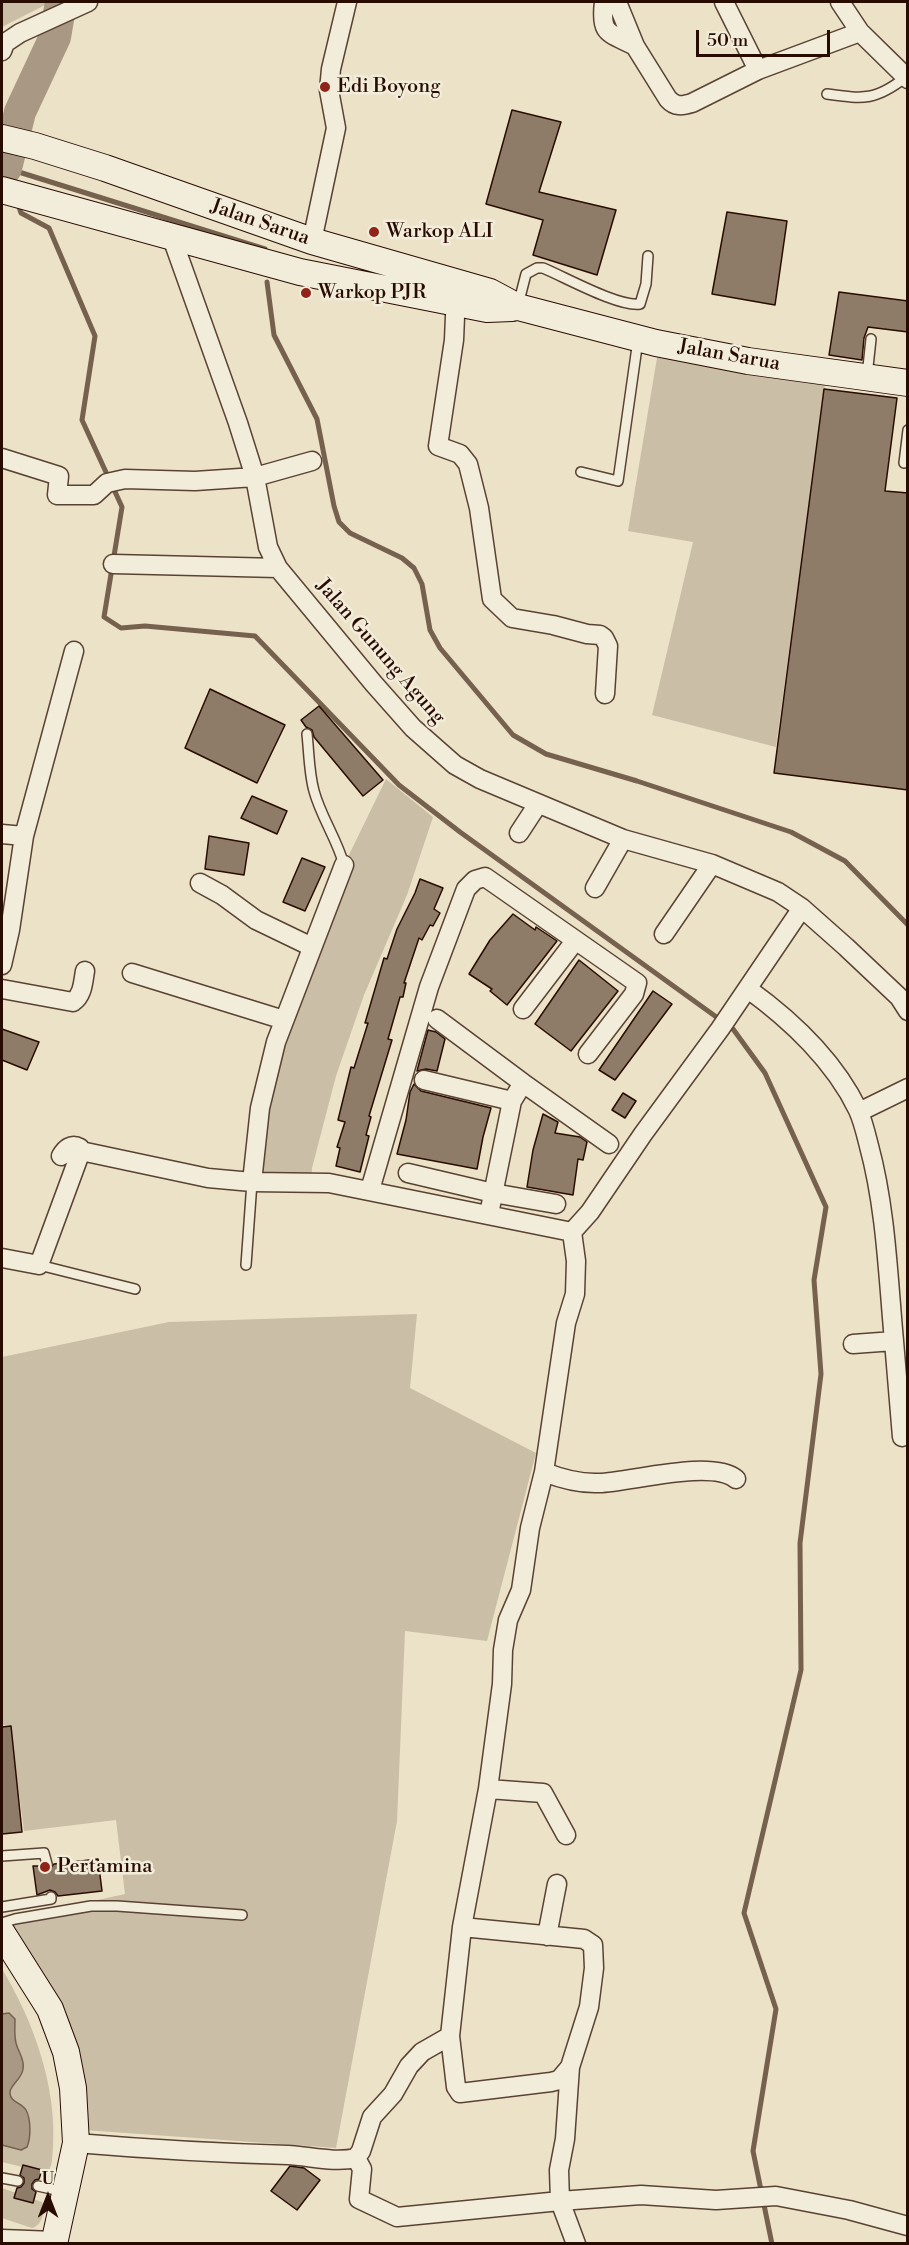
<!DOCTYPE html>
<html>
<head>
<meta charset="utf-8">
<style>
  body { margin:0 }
  #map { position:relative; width:909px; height:2245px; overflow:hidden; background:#ebe2c8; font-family:"Libre Bodoni",serif }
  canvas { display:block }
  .frame { position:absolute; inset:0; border:3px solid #290c00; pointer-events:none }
  .north { position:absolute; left:18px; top:2167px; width:60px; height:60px; -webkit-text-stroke:4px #f2ecdb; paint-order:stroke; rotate:0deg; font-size:16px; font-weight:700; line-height:24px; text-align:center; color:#290c00 }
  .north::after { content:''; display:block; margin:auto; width:21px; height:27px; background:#290c00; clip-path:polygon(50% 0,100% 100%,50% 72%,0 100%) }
  .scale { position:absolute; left:696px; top:30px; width:134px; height:27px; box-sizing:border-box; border:3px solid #290c00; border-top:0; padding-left:8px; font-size:18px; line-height:21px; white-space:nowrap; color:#290c00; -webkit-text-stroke:4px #f2ecdb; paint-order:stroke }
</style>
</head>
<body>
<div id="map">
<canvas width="909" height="2245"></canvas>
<div class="frame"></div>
<div class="north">U</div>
<div class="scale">50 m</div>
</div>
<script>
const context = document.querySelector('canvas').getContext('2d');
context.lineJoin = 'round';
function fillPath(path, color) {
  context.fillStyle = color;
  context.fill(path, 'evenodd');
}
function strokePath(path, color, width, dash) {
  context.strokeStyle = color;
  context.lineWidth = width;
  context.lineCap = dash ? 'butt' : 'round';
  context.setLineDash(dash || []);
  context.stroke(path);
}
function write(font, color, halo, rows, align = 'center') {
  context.font = font + ' "Libre Bodoni",serif';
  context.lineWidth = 5;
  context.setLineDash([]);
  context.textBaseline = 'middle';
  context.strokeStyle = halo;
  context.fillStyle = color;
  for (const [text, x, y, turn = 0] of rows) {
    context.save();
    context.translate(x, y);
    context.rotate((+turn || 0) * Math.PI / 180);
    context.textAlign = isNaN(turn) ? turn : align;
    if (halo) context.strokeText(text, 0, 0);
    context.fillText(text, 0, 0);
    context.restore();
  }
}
const green = new Path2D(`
  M2,2H51L2,27Z
  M659,346L826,377L776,747L652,715L693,542L628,531Z
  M386,779L433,817L407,895L364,995L336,1076L312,1168L311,1183L252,1182L260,1108L344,865Z
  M417,1314L410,1388L536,1453L487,1641L405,1631L397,1821L336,2148L84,2130L59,2013L2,1921L125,1894L116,1820L24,1831L10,1726L2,1725V1357L169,1322Z
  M2,1969C33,2020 57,2086 53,2147C52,2156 53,2166 47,2173L2,2162Z
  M2,2188L42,2202C46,2210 42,2226 32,2228L2,2218Z`);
const water = new Path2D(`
  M9,2013L15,2019C15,2027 14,2035 16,2043C18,2052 25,2059 23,2069C22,2079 9,2086 10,2093C10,2102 22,2103 26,2110C31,2119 31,2138 27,2147L21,2150L2,2145V2014Z`);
const stream = new Path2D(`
  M6,168L12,184
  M6,168L265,249
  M18,204L21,213L49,228L95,336L82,420L122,507L104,617L121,628L145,626L255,636L399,785L460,832L733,1029L765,1073L826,1207L814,1280L821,1374L800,1543L801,1670L744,1913L776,2009L753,2151L772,2244
  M267,282L274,335L317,419L334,506L339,522L350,533L402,558L414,568L422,584L430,630L440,648L513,735L546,754L637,781L791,832L845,861L908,925`);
const river = new Path2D(`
  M6,168L20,112L55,37L61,2`);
const building = new Path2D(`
  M512,110L561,122L539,192L616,210L597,275L533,255L543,220L486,204Z
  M727,212L787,221L775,305L712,294Z
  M839,292L908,301V332L868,327L864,338L862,360L829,355Z
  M824,389L897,398L885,491L908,493V790L774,773Z
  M210,689L285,725L257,783L185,748Z
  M319,706L383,780L363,796L314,737L312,730L306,727L301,720Z
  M252,796L287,811L277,834L241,818Z
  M209,836L249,843L244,875L205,869Z
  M302,858L325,867L305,911L283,902Z
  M420,879L443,888L434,909L440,913L433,926L430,925L422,940L419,938L404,983H406L403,997H400L388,1039L392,1040L369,1116L371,1117L366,1135L369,1136L360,1172L336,1166L340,1148L337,1147L345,1122L338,1120L351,1067L354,1068L368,1023H365L384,958L387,959L397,929L415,893Z
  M513,914L535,930L536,927L557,941L507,1005L490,991L492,989L469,974L490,940Z
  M579,960L618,991L571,1051L535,1024Z
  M653,991L672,1004L615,1080L599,1070Z
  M2,1029L39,1042L27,1070L2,1060Z
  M428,1030L436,1032L445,1039L437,1071L426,1069L417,1071Z
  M414,1084L421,1091L491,1108L483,1137L477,1169L397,1154L406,1120L410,1092Z
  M623,1093L636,1101L625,1118L612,1110Z
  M543,1114L558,1122L555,1133L580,1137L587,1142L583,1160L578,1159L573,1195L527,1187L533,1150Z
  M11,1726L22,1832L2,1834V1727Z
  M98,1859L102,1891L58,1896L55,1892L50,1890L37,1895L33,1866H40L43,1869L48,1871L54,1864Z
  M23,2165L42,2170L39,2179L35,2180L32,2184V2189L36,2192L33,2203L14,2198L17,2188L21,2187L24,2183V2178L20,2175Z
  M290,2166L304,2168L320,2180L297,2210L271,2191Z`);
const lane = new Path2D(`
  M827,94C864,99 875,101 906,77
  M518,305L526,274L537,268H543C565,277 618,307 640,304L646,284L648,256
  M867,376L871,339
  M904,463L908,430
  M581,472L618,481L638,340
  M307,734C309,752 309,773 314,791C321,817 337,839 344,865
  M39,1265L135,1289
  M246,1265L252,1182
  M2,1856L44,1853L47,1864
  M2,1907L51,1899V1897
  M2,1923L15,1919L91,1906H117L242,1915
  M2,2178L18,2181
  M38,2186L65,2192`);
const street = new Path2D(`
  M604,2C600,35 608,32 635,46
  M617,2L635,46L668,99C675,107 682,106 692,103L758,70L860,32
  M724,2L758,70
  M840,2L860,32L908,79
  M2,51L5,43L20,33L88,2
  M172,238L238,423L255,477L268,547L278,568L374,684L413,728L455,765L480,779L623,839L712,864L778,892L802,908L846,947L899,997L908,1011
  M312,241L336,128L329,90L331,69L347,2
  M456,293L454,340L438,446L460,454L468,464L479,508L492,599L512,618L553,625L587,634L600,635L604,638L608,646L605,694
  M2,458L59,476L57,495H94L107,483L125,479L195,481L255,477L312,461
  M113,564L278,568
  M519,833L538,804
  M2,834L24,836
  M200,883L222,895L256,920L312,947
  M595,888L623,839
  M664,934L712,864
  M2,965L10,930L24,836L74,651
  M132,973L284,1020
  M2,989L73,1002C83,995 83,982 85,971
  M748,989C791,1020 835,1062 858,1110C863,1121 866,1134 869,1146C886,1209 888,1276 894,1341L853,1344
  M523,1009L575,941
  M437,1019L523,1083
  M424,1080L512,1101
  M859,1112L908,1088
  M61,1156C65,1149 71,1143 80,1148L81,1151
  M408,1173L493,1193L556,1204
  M252,1182L260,1108L276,1042L344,865
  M370,1190L429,987L466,889L475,880L485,877L637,983L634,994L588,1054
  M489,1214L512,1101L523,1083L609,1144
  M2,1258L39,1265L81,1151L208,1178L252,1182L329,1183L572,1232
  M894,1341L902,1437
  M544,1472C562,1479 579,1484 599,1483C631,1482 711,1459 736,1479
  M488,1789L543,1793L566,1835
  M462,1927L584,1939L593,1945L594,1968L589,2007L570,2067L565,2139L559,2170L560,2201L576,2244
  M547,1936L557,1884
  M570,2067L559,2080L551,2082L460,2093L456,2087L450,2036L462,1927L488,1789L502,1684L503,1650L508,1620L521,1590L530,1528L544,1472L566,1323L575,1294L576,1261L572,1232L590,1212L643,1134L720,1029L802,908
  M76,2143C147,2149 217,2153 288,2155C309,2156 335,2163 356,2158L361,2151L372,2117L393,2094L409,2066L422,2052L450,2036
  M356,2158L362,2169L359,2199L397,2217L560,2201L641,2195L716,2200L776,2196L849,2210L908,2226
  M2,2239L54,2241`);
const secondary = new Path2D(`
  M2,138L35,146L105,168L312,241L490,292L518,307L656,343L748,361L908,383
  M2,190L300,272L487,309L512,308
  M2,1933L50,2009L66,2052L73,2088L76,2143L54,2244`);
const markers = [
  [325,87,6,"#8f2418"],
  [374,232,6,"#8f2418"],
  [306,293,6,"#8f2418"],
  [45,1867,6,"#8f2418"]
];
const poiNames = [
  ["Edi Boyong",337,87],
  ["Warkop ALI",386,232],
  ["Warkop PJR",318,293],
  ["Pertamina",57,1867]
];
const streetNames = [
  ["Jalan Sarua",260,223,19],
  ["Jalan Sarua",729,356,10],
  ["Jalan Gunung Agung",380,652,49]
];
fillPath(green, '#cabea6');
fillPath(water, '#a99984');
strokePath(water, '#76614f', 1.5);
strokePath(stream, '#76614f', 5);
strokePath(river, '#a99984', 32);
fillPath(building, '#8e7b68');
strokePath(building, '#290c00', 1.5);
strokePath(lane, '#5a4232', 12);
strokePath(street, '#5a4232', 21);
strokePath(secondary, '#290c00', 28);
strokePath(lane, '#f2ecdb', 9);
strokePath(street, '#f2ecdb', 18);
strokePath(secondary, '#f2ecdb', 26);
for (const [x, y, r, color] of markers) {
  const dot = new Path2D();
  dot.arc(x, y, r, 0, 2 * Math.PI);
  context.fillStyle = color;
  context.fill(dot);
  strokePath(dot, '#f2ecdb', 2);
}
write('20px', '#290c00', '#f2ecdb', poiNames, 'left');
write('20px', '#290c00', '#f2ecdb', streetNames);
</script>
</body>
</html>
